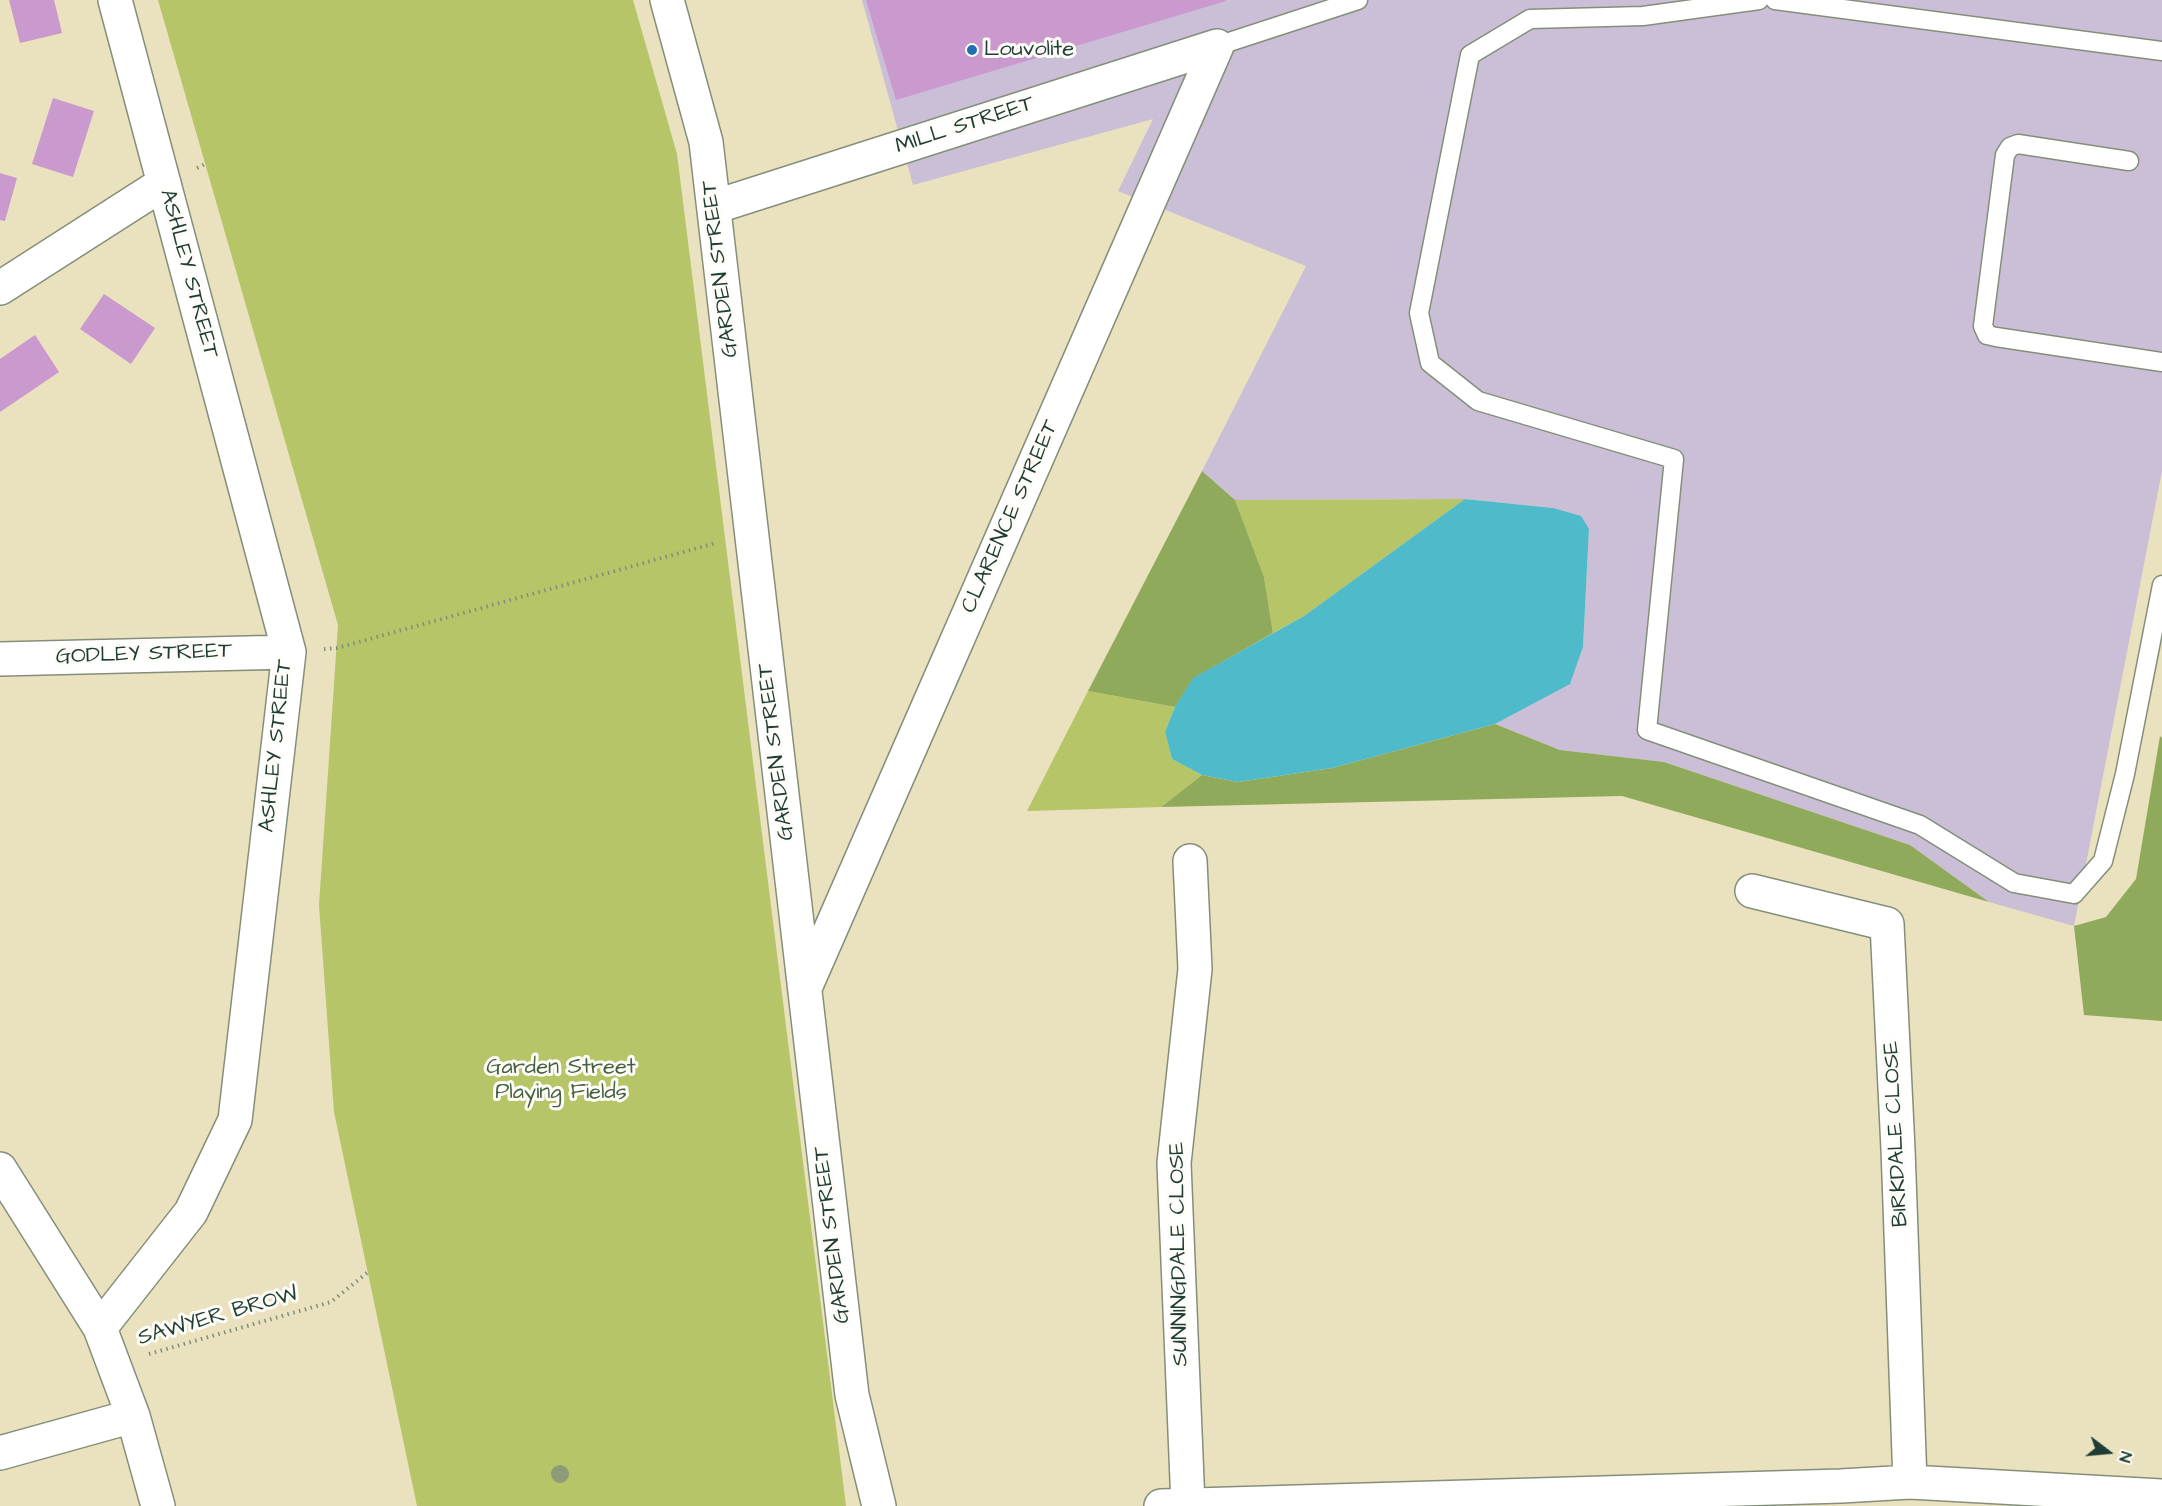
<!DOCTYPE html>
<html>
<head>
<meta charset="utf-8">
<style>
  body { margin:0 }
  #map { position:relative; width:2162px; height:1506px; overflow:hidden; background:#eae1be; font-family:"Architects Daughter",sans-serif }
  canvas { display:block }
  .north { position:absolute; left:2078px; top:1422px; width:60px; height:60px; -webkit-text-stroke:4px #fdfcf7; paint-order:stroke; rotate:106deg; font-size:16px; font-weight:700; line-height:24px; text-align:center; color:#1f3d34 }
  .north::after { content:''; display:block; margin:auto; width:21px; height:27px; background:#1f3d34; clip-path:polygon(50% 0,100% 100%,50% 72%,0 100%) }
</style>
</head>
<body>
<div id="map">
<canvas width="2162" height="1506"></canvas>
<div class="north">N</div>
</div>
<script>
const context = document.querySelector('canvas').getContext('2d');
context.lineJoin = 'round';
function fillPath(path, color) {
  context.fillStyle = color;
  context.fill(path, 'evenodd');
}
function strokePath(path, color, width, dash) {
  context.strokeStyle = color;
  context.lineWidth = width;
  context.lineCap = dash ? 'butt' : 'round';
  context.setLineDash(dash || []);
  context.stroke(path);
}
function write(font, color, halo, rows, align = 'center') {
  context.font = font + ' "Architects Daughter",sans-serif';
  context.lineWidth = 6;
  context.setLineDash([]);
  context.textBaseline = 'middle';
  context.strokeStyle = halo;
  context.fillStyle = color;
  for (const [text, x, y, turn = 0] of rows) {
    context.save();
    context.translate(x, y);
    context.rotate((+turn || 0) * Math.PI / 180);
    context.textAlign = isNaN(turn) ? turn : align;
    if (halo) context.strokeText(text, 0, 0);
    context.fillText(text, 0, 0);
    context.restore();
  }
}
const industrial = new Path2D(`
  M862,0H2162V471L2074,926L1989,902L1910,845L1664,762L1560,750L1495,724L1570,683L1583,647L1589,529L1553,508L1465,499L1235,500L1202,471L1306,266L1118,191L1153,119L913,185Z`);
const green = new Path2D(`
  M158,0H633L677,154L846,1506H417L334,1112L319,905L338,625Z
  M1465,499L1304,616L1273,633L1264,577L1235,500Z
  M1088,691L1175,707L1165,732L1172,759L1202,775L1161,807L1027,811Z`);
const forest = new Path2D(`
  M1202,471L1235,500L1264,577L1273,633L1194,678L1175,707L1088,691Z
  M1495,724L1560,750L1664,762L1910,845L1989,902L1622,796L1161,807L1202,775L1238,782L1332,768Z
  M2160,736L2162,738V1021L2084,1015L2074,926L2106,917L2136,879Z`);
const water = new Path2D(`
  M1465,499L1553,508L1581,516L1589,529L1583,647L1570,684L1495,724L1332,768L1238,782L1202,775L1172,759L1165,732L1175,707L1193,678L1304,616Z`);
const building = new Path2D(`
  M9,0H54L62,33L20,43Z
  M866,0H1226V1L896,100Z
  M53,98L94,111L73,177L32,164Z
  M0,173L17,178L5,221L0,220Z
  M104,294L155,328L131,364L80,329Z
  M35,335L59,372L0,412V359Z`);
const path = new Path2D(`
  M197,168L205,164
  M324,649L337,648L716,543
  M149,1354L331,1302L368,1272`);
const service = new Path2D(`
  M1759,0L1643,16L1530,19L1470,55L1419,313L1430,363L1478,401L1674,459L1647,730L1920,825L2014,883L2074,894L2103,861L2125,774L2162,585
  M1775,0L2162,51
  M1217,46L1358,0
  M2129,161L2018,144L2010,147L2005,155L1983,326L1987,335L1996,337L2162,362`);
const minor = new Path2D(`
  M667,0L706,142L852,1395L879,1506
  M714,207L1217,46
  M0,288L164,183
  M0,659L289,652
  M1752,891L1887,924L1898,1149L1910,1482
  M805,988L1217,46
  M0,1169L100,1328L133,1416L158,1506
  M100,1328L191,1212L235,1120L289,652L115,0
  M0,1453L133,1416
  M1188,1505L1174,1163L1195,969L1190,861
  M1161,1506L1841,1486L1910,1482L2162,1496`);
const trees = [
  [560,1474]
];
const markers = [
  [972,50,6,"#1f6fb2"]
];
const poiNames = [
  ["Louvolite",984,50]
];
const streetNames = [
  ["MILL STREET",965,126,-18],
  ["GARDEN STREET",721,269,-97],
  ["ASHLEY STREET",188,274,75],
  ["CLARENCE STREET",1011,517,-66],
  ["GODLEY STREET",144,655,-2],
  ["ASHLEY STREET",277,746,-84],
  ["GARDEN STREET",777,752,-97],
  ["BIRKDALE CLOSE",1897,1134,-93],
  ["GARDEN STREET",833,1235,-97],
  ["SUNNINGDALE CLOSE",1180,1254,-91],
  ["SAWYER BROW",218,1317,-16]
];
const parkNames = [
  ["Garden Street",561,1068],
  ["Playing Fields",561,1093]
];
fillPath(industrial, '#cabfd6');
fillPath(green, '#b6c567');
fillPath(forest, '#90aa5c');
fillPath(water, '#4fbaca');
fillPath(building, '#ca99ce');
strokePath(service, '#848f79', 21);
strokePath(minor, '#848f79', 36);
strokePath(path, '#848f79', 4, [1.5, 4.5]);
strokePath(service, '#fff', 18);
strokePath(minor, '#fff', 33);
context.fillStyle = '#8f9a79';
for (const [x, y] of trees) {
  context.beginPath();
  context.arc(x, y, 9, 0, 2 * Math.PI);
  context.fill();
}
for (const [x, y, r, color] of markers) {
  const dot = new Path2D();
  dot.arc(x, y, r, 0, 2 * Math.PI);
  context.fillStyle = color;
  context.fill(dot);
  strokePath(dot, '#fdfcf7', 2);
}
write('22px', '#1f3d34', '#fdfcf7', poiNames, 'left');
write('22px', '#1f3d34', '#fdfcf7', streetNames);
write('22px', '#455f41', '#fdfcf7', parkNames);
</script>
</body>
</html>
